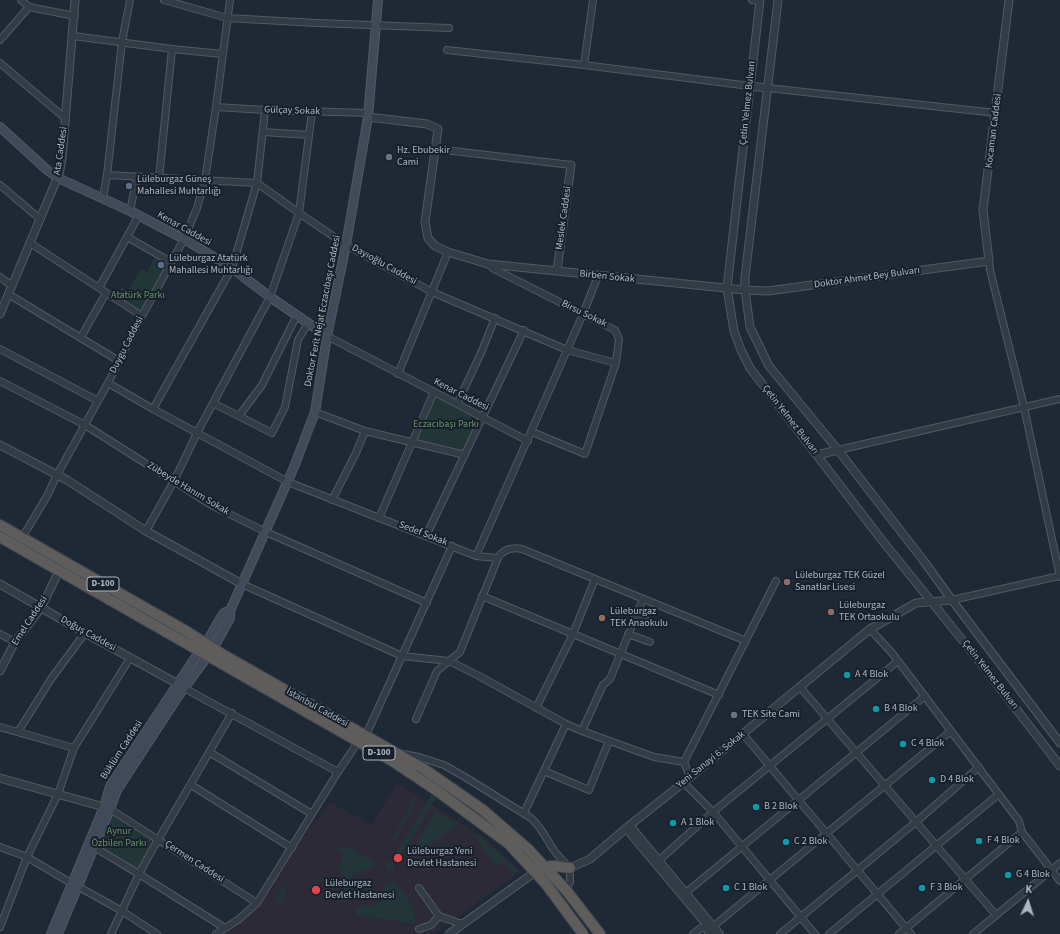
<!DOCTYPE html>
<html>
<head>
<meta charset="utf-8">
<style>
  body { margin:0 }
  #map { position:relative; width:1060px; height:934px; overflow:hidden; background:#1f2935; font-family:"Source Sans 3",sans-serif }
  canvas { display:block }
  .north { position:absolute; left:1008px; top:882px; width:40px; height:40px; -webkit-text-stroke:3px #18202a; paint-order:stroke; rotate:4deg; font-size:11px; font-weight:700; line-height:16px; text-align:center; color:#acb6c3 }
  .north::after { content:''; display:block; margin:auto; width:14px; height:18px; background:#acb6c3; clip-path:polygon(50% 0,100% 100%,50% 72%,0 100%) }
</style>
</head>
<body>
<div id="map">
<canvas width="1060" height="934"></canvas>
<div class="north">K</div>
</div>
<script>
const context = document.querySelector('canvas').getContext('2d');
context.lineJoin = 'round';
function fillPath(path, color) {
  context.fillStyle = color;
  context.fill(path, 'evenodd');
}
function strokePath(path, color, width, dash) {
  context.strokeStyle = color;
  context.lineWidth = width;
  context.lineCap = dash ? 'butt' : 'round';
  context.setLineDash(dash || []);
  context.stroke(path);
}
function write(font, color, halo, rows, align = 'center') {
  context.font = font + ' "Source Sans 3",sans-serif';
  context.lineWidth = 4;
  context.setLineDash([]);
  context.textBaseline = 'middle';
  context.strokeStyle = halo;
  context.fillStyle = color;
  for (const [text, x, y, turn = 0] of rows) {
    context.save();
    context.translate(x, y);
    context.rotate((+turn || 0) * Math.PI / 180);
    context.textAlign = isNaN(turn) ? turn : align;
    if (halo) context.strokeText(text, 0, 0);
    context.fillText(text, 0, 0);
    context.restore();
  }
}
const medical = new Path2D(`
  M397,783L482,836L521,871L434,934H222L261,905L297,845L330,802L372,825Z`);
const green = new Path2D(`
  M155,257L168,264L141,314L117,295L122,287L128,290L141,269L147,272Z
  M435,396L481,418L464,452L415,440Z
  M431,795H434L436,798L398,860L394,856Z
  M413,802L416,803L395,841L392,840Z
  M436,811L457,825L406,862Z
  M111,813L151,838L154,842L138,869L97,845Z
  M470,830L481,838L518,870L514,874L512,870L501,861L496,867Z
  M341,847L353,849L377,863C374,866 370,870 366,871C365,871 361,870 360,871C348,874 351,885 355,892L340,904L344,878L338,871L344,852L335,848Z
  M385.5 866a4.5 4.5 0 1 1 9 0a4.5 4.5 0 1 1-9 0Z
  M362,880H366L373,889L372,895H369L360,884Z
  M287,881L284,903L274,901Z
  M393,881C406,892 414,907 416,924L356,915L355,910L363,904L369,907L380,902L384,892L383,886Z`);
const minor = new Path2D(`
  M21,0L29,7L75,16
  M164,0L227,18L317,23L449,28
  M752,0L760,1
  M73,36L172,49L222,54
  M0,40L29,7
  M447,50L584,65L750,86
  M0,63L65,118
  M584,65L593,0
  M768,88L996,113
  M216,107L265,110L368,113
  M263,132L309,135
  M436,149L571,165
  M107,175L257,183L299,213L346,245L432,292L567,350L616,363
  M159,178L172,49
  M0,185L40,219
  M103,198L107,175L122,42L130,0
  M130,211L137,177
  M127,237L171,262
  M30,243L142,316
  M989,261L990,270L1024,407L1060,577
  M488,264L494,269L615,330L619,339L616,363L585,454L532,432
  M0,277L12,286
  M99,288L139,215
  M8,294L119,361
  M327,336L528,441
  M81,337L106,293
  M0,349L98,401
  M398,374L448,252
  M0,381L85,425L213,506L266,532L427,603
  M108,383L153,409L288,482L476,556L498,558C503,549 512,547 522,549L746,641
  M213,403L272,433L285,407L298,340L308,323
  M457,404L481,353L495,318
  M153,409L232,268L257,183L265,110
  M315,412L365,431L465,455
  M239,416L262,385L297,315
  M838,450L1060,399
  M332,500L356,453L365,431
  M379,518L434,392
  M146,531L174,481L197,433L270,297L299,213L312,112
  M426,536L524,330
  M22,538L47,496L57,475L108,383L142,316L184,239L197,208L205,180L216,107L230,0
  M476,556L583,314L598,276
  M242,584L402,656L449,661L479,676L566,724L582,731L654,757L684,762L690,777
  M482,596L719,695
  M952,600L1060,576
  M635,616L655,624
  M870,629L892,653L1019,821L1022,832L1060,881
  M0,634L15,642
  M628,634L650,642
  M800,687L996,915
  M184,688L338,772
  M536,708L573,634L595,579
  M416,719L437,671L460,652L498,558
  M0,727L74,748
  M582,731L603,685L610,679L643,599
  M18,732L51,679L85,633
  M743,734L911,934
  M366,735L452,546
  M209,752L312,814
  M403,754L419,757L444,765L465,777L531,818C541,827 546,838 553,849C558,856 564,862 570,868V882L566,890
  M684,762L776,581
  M544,771L589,790L609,741
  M683,782L713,812L815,934
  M191,785L292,848
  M110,809L257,903
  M524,813L566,724
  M630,825L720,934
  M626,829L714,934
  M0,847L27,857L71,883
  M94,847L139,874L225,928
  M656,863L713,812L898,661
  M77,886L122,911L157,934
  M419,888L439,916L462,924
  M683,895L925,696
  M0,927L27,857L58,794L74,748L130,658
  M419,929L431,925L439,916
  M111,934L139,874L151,852L232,713
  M216,934L239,919L257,903L338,772L358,742
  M693,934L701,928L710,929
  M708,934L710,929L951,731
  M780,934L916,822L979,767
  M829,934L999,794
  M899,934L1022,832
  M973,934L1060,863`);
const tertiary = new Path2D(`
  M760,0L727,288L734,331L741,350L750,368L881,539L980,662L1060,766
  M778,0L745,277V290L750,327L769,366L838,450L923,560L952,600L1060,743
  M750,86L768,88
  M368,117L427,124L438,129L425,222L428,238L435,246L448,252L488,264L745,290L768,291L989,261L983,210L1009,0
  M557,271L571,165
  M0,314L59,174L62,159L75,0
  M0,445L67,480L146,531L242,584
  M817,455L838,450
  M0,584L85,633L178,684
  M0,671L15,642L41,608L59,571
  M0,778L104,807
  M570,868L590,859L630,825L688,779L870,629L916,603L952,600
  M449,934L535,872`);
const secondary = new Path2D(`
  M0,127L46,169L58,178L130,211L184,239L232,268L270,297L327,336
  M205,644C211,636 219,619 224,613C226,611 227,612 230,611
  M213,649L230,618V611L294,467L315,412L327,336L346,245L368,117L378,0
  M51,934L104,807L110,786L199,652
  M58,934L110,809L117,790L179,695L207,657`);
const trunk = new Path2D(`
  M0,525L186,631L222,654L424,769L483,810L528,849L566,890L600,934
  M0,537C132,612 263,688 394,762L436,790L509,844L546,884L583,934
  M542,868C550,864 562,867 570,868`);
const markers = [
  [389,157,4,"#6b7280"],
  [129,186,4,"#5c6f8a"],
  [161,265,4,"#5c6f8a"],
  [787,582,4,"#8d6e63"],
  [831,612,4,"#8d6e63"],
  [602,618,4,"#8d6e63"],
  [847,675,4,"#0f9aa8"],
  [876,709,4,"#0f9aa8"],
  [734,715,4,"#6b7280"],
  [903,744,4,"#0f9aa8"],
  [932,780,4,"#0f9aa8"],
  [756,807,4,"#0f9aa8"],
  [673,823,4,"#0f9aa8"],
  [979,841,4,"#0f9aa8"],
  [786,842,4,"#0f9aa8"],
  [398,858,5,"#e0444e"],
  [1008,875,4,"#0f9aa8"],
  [726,888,4,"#0f9aa8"],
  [922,888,4,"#0f9aa8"],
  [316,890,5,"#e0444e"]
];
const shields = [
  [103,584,32],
  [379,753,32]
];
const shieldNames = [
  ["D-100",103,584],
  ["D-100",379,753]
];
const streetNames = [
  ["Çetin Yelmez Bulvarı",748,103,-84],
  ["Gülçay Sokak",292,111,2],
  ["Kocaman Caddesi",994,131,-83],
  ["Ata Caddesi",61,151,-82],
  ["Meslek Caddesi",564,218,-82],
  ["Kenar Caddesi",184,229,29],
  ["Dayıoğlu Caddesi",384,265,29],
  ["Birben Sokak",607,277,6],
  ["Doktor Ahmet Bey Bulvarı",867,278,-8],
  ["Doktor Ferit Nejat Eczacıbaşı Caddesi",323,311,-79],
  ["Birsu Sokak",584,314,26],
  ["Duygu Caddesi",127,345,-63],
  ["Kenar Caddesi",461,395,27],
  ["Çetin Yelmez Bulvarı",790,420,52],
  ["Zübeyde Hanım Sokak",188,489,31],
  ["Sedef Sokak",423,534,21],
  ["Emel Caddesi",30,621,-57],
  ["Doğuş Caddesi",88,634,29],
  ["Çetin Yelmez Bulvarı",990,675,52],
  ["İstanbul Caddesi",317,708,29],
  ["Büklüm Caddesi",122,750,-57],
  ["Yeni Sanayi 6. Sokak",711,760,-39],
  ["Çermen Caddesi",194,862,33]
];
const poiNames = [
  ["Hz. Ebubekir",397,151],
  ["Cami",397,163],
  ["Lüleburgaz Güneş",137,180],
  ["Mahallesi Muhtarlığı",137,192],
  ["Lüleburgaz Atatürk",169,259],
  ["Mahallesi Muhtarlığı",169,271],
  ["Lüleburgaz TEK Güzel",795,576],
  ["Sanatlar Lisesi",795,588],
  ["Lüleburgaz",839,606],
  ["TEK Ortaokulu",839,618],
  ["Lüleburgaz",610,612],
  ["TEK Anaokulu",610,624],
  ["A 4 Blok",855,675],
  ["B 4 Blok",884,709],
  ["TEK Site Cami",742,715],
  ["C 4 Blok",911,744],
  ["D 4 Blok",940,780],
  ["B 2 Blok",764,807],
  ["A 1 Blok",681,823],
  ["F 4 Blok",987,841],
  ["C 2 Blok",794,842],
  ["Lüleburgaz Yeni",407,852],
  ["Devlet Hastanesi",407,864],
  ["G 4 Blok",1016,875],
  ["Lüleburgaz",325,884],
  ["Devlet Hastanesi",325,896],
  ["C 1 Blok",734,888],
  ["F 3 Blok",930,888]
];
const parkNames = [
  ["Atatürk Parkı",138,296],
  ["Eczacıbaşı Parkı",446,425],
  ["Aynur",119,832],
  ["Özbilen Parkı",119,844]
];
fillPath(medical, '#2c2a37');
fillPath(green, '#223637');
strokePath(minor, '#505964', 8);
strokePath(tertiary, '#505964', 9);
strokePath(secondary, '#505964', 10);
strokePath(trunk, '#3d4650', 12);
strokePath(minor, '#333b45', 6);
strokePath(tertiary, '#333b45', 7);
strokePath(secondary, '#414a58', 8);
strokePath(trunk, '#5e5d5b', 10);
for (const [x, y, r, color] of markers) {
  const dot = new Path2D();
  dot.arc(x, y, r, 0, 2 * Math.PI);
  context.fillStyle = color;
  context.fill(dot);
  strokePath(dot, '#18202a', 1.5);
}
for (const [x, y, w] of shields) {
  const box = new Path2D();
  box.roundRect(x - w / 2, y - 7, w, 14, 3);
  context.fillStyle = '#18202a';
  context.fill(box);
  strokePath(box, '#acb6c3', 1);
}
write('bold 9px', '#acb6c3', null, shieldNames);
write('10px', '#acb6c3', '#18202a', streetNames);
write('10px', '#acb6c3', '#18202a', poiNames, 'left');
write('10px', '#65926e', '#18202a', parkNames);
</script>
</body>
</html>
